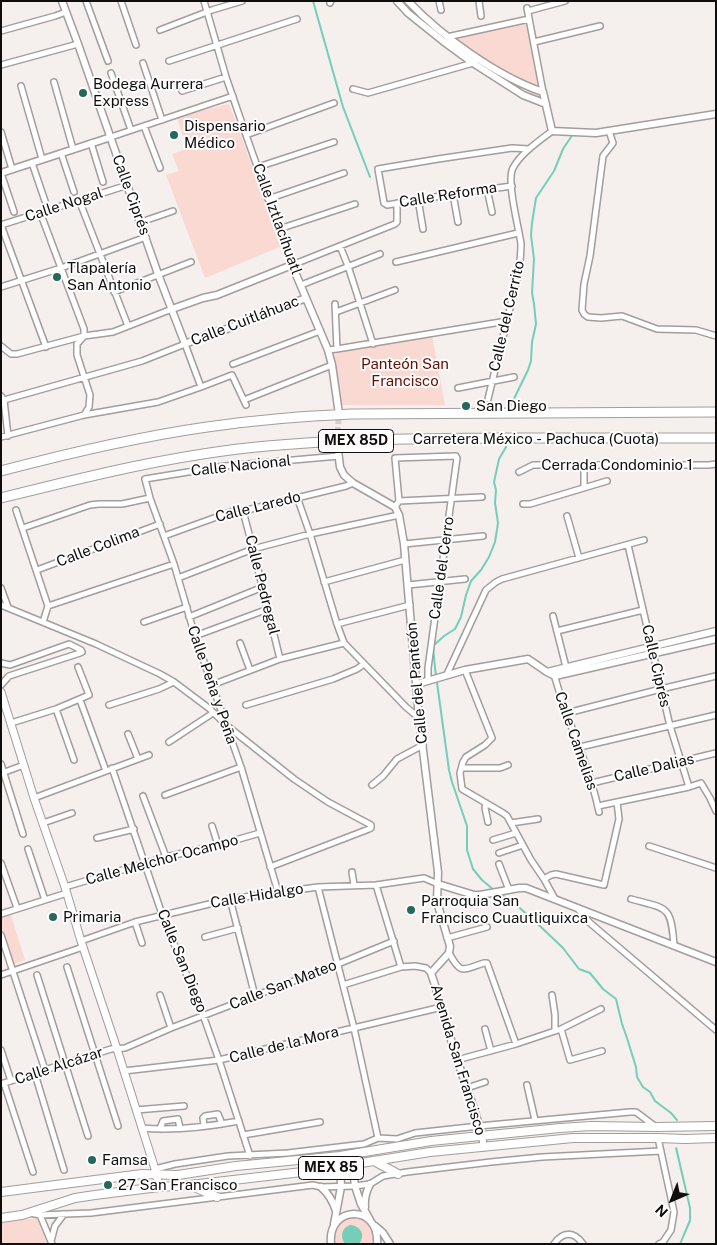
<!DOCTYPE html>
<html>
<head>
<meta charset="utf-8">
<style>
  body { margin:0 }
  #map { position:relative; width:717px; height:1245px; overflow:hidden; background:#f5efed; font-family:"Public Sans",sans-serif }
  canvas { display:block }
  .frame { position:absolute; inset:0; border:2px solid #100e0d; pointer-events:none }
  .north { position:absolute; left:647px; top:1175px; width:50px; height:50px; -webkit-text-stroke:4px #fefdfd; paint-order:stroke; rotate:224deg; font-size:14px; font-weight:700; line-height:20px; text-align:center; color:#100e0d }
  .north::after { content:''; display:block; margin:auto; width:18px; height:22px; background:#100e0d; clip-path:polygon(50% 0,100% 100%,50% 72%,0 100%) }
</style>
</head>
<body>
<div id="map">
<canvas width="717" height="1245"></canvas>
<div class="frame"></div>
<div class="north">N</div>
</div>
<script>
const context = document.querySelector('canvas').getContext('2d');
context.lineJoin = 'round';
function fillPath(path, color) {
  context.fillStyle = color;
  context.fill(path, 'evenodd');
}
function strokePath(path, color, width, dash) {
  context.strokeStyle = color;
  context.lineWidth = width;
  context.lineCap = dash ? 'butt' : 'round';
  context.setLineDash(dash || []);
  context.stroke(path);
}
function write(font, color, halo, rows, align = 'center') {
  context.font = font + ' "Public Sans",sans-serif';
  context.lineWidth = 4;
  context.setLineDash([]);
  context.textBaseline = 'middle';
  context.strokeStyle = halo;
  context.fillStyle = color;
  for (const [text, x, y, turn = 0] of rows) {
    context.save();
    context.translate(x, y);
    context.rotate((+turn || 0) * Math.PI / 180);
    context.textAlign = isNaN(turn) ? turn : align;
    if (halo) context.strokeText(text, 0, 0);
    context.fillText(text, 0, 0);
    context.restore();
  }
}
const green = new Path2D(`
  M526,20L547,108L528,90L478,58L447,36Z
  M229,104L282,246L205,278L166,175L179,171L172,154L187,149L177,117Z
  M432,336L445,405H339L334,350Z
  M10,912L25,960L13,964L1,927V915Z
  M357,1215C370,1223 377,1227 372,1244H333C333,1220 335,1222 357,1215Z
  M37,1218L47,1244H1V1222Z`);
const water = new Path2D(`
  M677,1147L691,1208V1221L681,1244H679L689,1220V1208L675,1148Z
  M350,1225C361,1226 366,1235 359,1244H345C340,1237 341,1228 350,1225Z`);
const stream = new Path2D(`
  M313,1L343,107L370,177
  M510,407L528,370L531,361L532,342L536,324L534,304L532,293L534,259L531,235L532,223L536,198L554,171L563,149L573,134
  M495,891L482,880L473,869L467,850V826L452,782L449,770L435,668L433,646L444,636L455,629L461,617L466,595L471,581L481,570L489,557L495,542L498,523L495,503L496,490L494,482L499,459L506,447V441
  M499,893L512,901L541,927L563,948L579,969L590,973L603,989L616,999L622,1024L627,1038L636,1067L637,1077L643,1087L650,1092L655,1101L671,1113L677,1120`);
const tertiaryTunnel = new Path2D(`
  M337,442L339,414`);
const minor = new Path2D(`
  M86,1L108,61
  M121,1L136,45
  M204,1L226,77L246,135L292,265L395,224L397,222V203
  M439,1L441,10
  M479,1L481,16
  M330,3L331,1
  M527,8L543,92
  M528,11L565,1
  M160,30L212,10L242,1
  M1,31L55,16L66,12
  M447,37L529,19
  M534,42L600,26
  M169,61L297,19
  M143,63L162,120
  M1,65L78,44
  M111,73L131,130
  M54,82L73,149
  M21,86L42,159
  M353,89L368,93L473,63L475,61
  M182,91L226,77
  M144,126L160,168
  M609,131L613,143L603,156L590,256L584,284L582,310L584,314L588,317L601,318L622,316L657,329L696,330L716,336
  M1,132L12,169
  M246,135L334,103
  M111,137L233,96
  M91,143L103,182
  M61,153L74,192
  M32,163L45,201
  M258,167L334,142
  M1,173L14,212
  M512,186L453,194L387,205L384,203L378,169L438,159L512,148L529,149
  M487,189L492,212
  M453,194L458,222
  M268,199L344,173
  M418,199L423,229
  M79,200L128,326
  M40,212L84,329V336L77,344V355L90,395L89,407L84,415
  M141,222L173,211
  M1,225L128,185
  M1,225L46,347
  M279,229L355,204
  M340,246L348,266L373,344
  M396,262L518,233
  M301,285L380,254
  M1,287L61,268L146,237
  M114,292L191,262
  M336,312L395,290
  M1,346L11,354H17L84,336L113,332L172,309
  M337,349L507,321
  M328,350L337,349L335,304
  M233,364L320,331
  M458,388L514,377
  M1,396L4,400L8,436
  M488,399L519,271C520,262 521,253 521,244C519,228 506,181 513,168C520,154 539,141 552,131
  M4,400L142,361L185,344L201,387
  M244,400L332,365
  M1,437L84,415L158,402L201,387L232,375L246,405
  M584,465V487
  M519,472L533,465H709L716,464
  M297,497L310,534L337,624L344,643L406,707L419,718
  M399,501L482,497
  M523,504H530L607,481
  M395,507L399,501L395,458L456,456L457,458L428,668V680
  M16,510L48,606L43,622
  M243,511L253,549L280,659
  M567,516L579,558
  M23,528L90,505L99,504H122L150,498
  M164,536L236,510L243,511L346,486L353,483
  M404,544L483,536
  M628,545L670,726L689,787
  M37,570L160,524
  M178,578L253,549L310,534L399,515
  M324,582L405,560
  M408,585L465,579
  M1,588L8,607
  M1,605L96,644L160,674L174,682L210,709L226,725L294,779L328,802L371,825V828L369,829L270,867
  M48,606L174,564
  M553,616L566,667
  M189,617L263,587
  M144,622L187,607
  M337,624L410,605
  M557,631L643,610
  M195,636L268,609
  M240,643L250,670
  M1,663L10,665L69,644L81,650L82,652L80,653L9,676L1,685
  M465,670L492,738L485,745L466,757L463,762L460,773L462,789L503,813L507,816L531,860L544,879L555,899
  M447,674L486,590L496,582L502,579L644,540
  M554,674C558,688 562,702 567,715C579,747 592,778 599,812
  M212,685L280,659L344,643
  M80,700L106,771
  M109,705L159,689L174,682
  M246,705L333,679L357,669L364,664
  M56,709L74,760
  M567,713L661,689L716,676
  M11,723L56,709L89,695L78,667
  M128,734L138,759
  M169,742L213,713
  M580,747L716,715
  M1,764L23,834
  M112,768L162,914L203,1015L219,1060L250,1156
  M462,768H500L508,765
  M2,773L24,765
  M592,783L716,753
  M372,785L383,776L397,759L423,745
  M165,795L241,767
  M143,796L166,857
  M34,798L149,755
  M486,803L485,808L488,822
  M598,806L689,787L701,783L710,798L716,811
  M43,823L72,813
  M511,823L538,819
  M212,826L218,845
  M97,838L134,829
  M493,840L516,833
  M649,846L716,868
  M28,849L45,900
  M499,853L523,845
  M1,863L17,908
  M499,864L509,890
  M352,872L354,885
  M544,879L551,875L556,874L604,885L619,819L617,802
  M376,885L401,967
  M65,887L166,857L218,845L260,833
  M318,887L354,1028L378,1138
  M278,892L241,767L195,636L174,564L150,498L145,479L225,466L339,456
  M230,899L255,996
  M631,899C668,909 671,905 674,946
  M578,909L590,923L716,1030
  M1,914L67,893
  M135,922L142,943
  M1,935L45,1070
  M205,937L238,928
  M447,938L487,927
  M81,941L135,922L230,899L318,887L376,885L424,878L438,884
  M449,953C461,975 462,970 484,963H487L516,1044
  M67,967L118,1126
  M1,975L83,947
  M37,975L88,1136
  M343,985L401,967L415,966L426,968L431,973
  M160,995L171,1028
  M552,995L555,1015V1031
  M485,1029L491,1051
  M561,1029L570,1060L602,1051
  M1,1050L11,1081
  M457,1060L516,1044L561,1029L601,1009
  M124,1071L219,1060L442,1007
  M35,1074L64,1170
  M4,1083L33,1172
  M1,1084L111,1049L125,1048L171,1028L338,964L394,941
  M527,1085L535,1120
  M467,1088L485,1082
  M136,1110L184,1106
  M204,1126L203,1118L205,1116L218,1114L222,1124
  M142,1128C174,1131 207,1127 239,1121
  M160,1129L163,1121L178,1119L180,1128
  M243,1135L320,1122
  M658,1138L674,1212L671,1230L663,1242L659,1244
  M155,1169L175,1164L228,1156L288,1153L364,1144L378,1138L397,1139L415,1133L479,1126L630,1112H636L656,1127
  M30,1213L40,1215L91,1213L313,1185L321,1187L355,1186L370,1184L383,1176L407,1172L491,1162L542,1157L661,1151
  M40,1215L52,1244
  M51,1241L55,1226L64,1214
  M554,1244C563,1231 574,1231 583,1244`);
const tertiary = new Path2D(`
  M62,1L78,44L158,274L185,344L214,332L224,330L306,298
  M397,1L408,13L443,41L473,63L523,95L546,104
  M408,1C441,36 498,77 543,92L552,131L596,133L716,114
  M1,173L111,137
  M172,309L203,298L217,295L292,265L328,350L332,365L339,414
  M337,442L340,467L344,475L353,483L395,507L399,515L404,544L419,718L438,872L437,902L450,946L449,953L431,973C441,1002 448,1032 458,1062C467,1090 479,1118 484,1147
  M547,672L716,631
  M417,684L465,670L528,659L547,672L555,676L716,639
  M438,884L474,895H480L519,888H526L716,962
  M351,1154L355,1186L361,1204L370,1220
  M321,1187C329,1194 333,1201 336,1211
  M365,1207C364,1198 366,1192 370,1184
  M334,1224L341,1187L340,1156
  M375,1226L383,1233L390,1244
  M331,1244C327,1205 380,1203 377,1244`);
const secondary = new Path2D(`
  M1,692L34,798L65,887L81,941L117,1049L155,1169L159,1187`);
const primary = new Path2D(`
  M374,1161L398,1174
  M192,1186L217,1197
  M1,1192L142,1174L178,1175L236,1166L340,1156L431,1141L560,1128L591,1126L656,1127L716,1126
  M1,1218L22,1215L75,1198L95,1195L159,1187L190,1185L311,1171L430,1152L573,1138H658L685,1139L716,1138`);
const motorway = new Path2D(`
  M1,471C69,453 137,437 207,427C255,420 303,416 352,414L716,412
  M1,498C89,476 177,454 267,446C342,439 418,439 493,438C567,438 642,438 716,438`);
const markers = [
  [83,93,5,"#25695a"],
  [174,135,5,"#25695a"],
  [57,277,5,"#25695a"],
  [466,406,5,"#25695a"],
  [411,910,5,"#25695a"],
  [53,917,5,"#25695a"],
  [92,1160,5,"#25695a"],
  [108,1185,5,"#25695a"]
];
const shields = [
  [356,441,75],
  [331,1168,65]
];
const shieldNames = [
  ["MEX 85D",356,441],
  ["MEX 85",331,1168]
];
const poiNames = [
  ["Bodega Aurrera",93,84],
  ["Express",93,101],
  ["Dispensario",184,126],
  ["Médico",184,143],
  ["Tlapalería",67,268],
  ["San Antonio",67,285],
  ["San Diego",476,406],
  ["Parroquia San",421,901],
  ["Francisco Cuautliquixca",421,918],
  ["Primaria",63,917],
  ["Famsa",102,1160],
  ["27 San Francisco",118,1185]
];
const streetNames = [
  ["Calle Ciprés",131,195,70],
  ["Calle Reforma",448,195,-9],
  ["Calle Nogal",64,205,-18],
  ["Calle Iztlacíhuatl",277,219,70],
  ["Calle del Cerrito",507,316,-77],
  ["Calle Cuitláhuac",245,321,-21],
  ["Carretera México - Pachuca (Cuota)",536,439],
  ["Cerrada Condominio 1",617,465],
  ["Calle Nacional",241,466,-6],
  ["Calle Laredo",258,507,-14],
  ["Calle Colima",98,547,-21],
  ["Calle del Cerro",442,568,-82],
  ["Calle Pedregal",262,585,76],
  ["Calle Ciprés",656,666,77],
  ["Calle del Panteón",417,683,-95],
  ["Calle Peña y Peña",212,685,71],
  ["Calle Camelias",576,741,71],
  ["Calle Dalias",654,768,-13],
  ["Calle Melchor Ocampo",162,860,-15],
  ["Calle Hidalgo",257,896,-9],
  ["Calle San Diego",182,961,68],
  ["Calle San Mateo",283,985,-21],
  ["Calle de la Mora",284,1045,-14],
  ["Avenida San Francisco",458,1060,73],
  ["Calle Alcázar",59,1066,-18]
];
const parkNames = [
  ["Panteón San",405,364],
  ["Francisco",405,381]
];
fillPath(green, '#fad9d2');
fillPath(water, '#74ceb8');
strokePath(stream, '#74ceb8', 2);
strokePath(tertiaryTunnel, '#d3cdcb', 6, [6, 3]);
strokePath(minor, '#a39d9c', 8);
strokePath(tertiary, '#a39d9c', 9);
strokePath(secondary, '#a39d9c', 9);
strokePath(primary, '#a39d9c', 10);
strokePath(motorway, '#a39d9c', 11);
strokePath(minor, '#fff', 5);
strokePath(tertiary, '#fff', 6);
strokePath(secondary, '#fff', 7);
strokePath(primary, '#fff', 8);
strokePath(motorway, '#fff', 9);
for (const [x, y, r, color] of markers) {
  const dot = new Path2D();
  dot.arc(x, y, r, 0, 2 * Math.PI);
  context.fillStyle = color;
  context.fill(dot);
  strokePath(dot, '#fefdfd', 2);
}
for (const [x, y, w] of shields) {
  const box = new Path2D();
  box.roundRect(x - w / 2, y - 11.5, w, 23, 4);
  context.fillStyle = '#fefdfd';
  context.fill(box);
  strokePath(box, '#100e0d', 1);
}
write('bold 14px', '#100e0d', null, shieldNames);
write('15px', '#100e0d', '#fefdfd', poiNames, 'left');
write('15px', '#100e0d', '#fefdfd', streetNames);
write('15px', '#670f03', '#fefdfd', parkNames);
</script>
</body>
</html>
